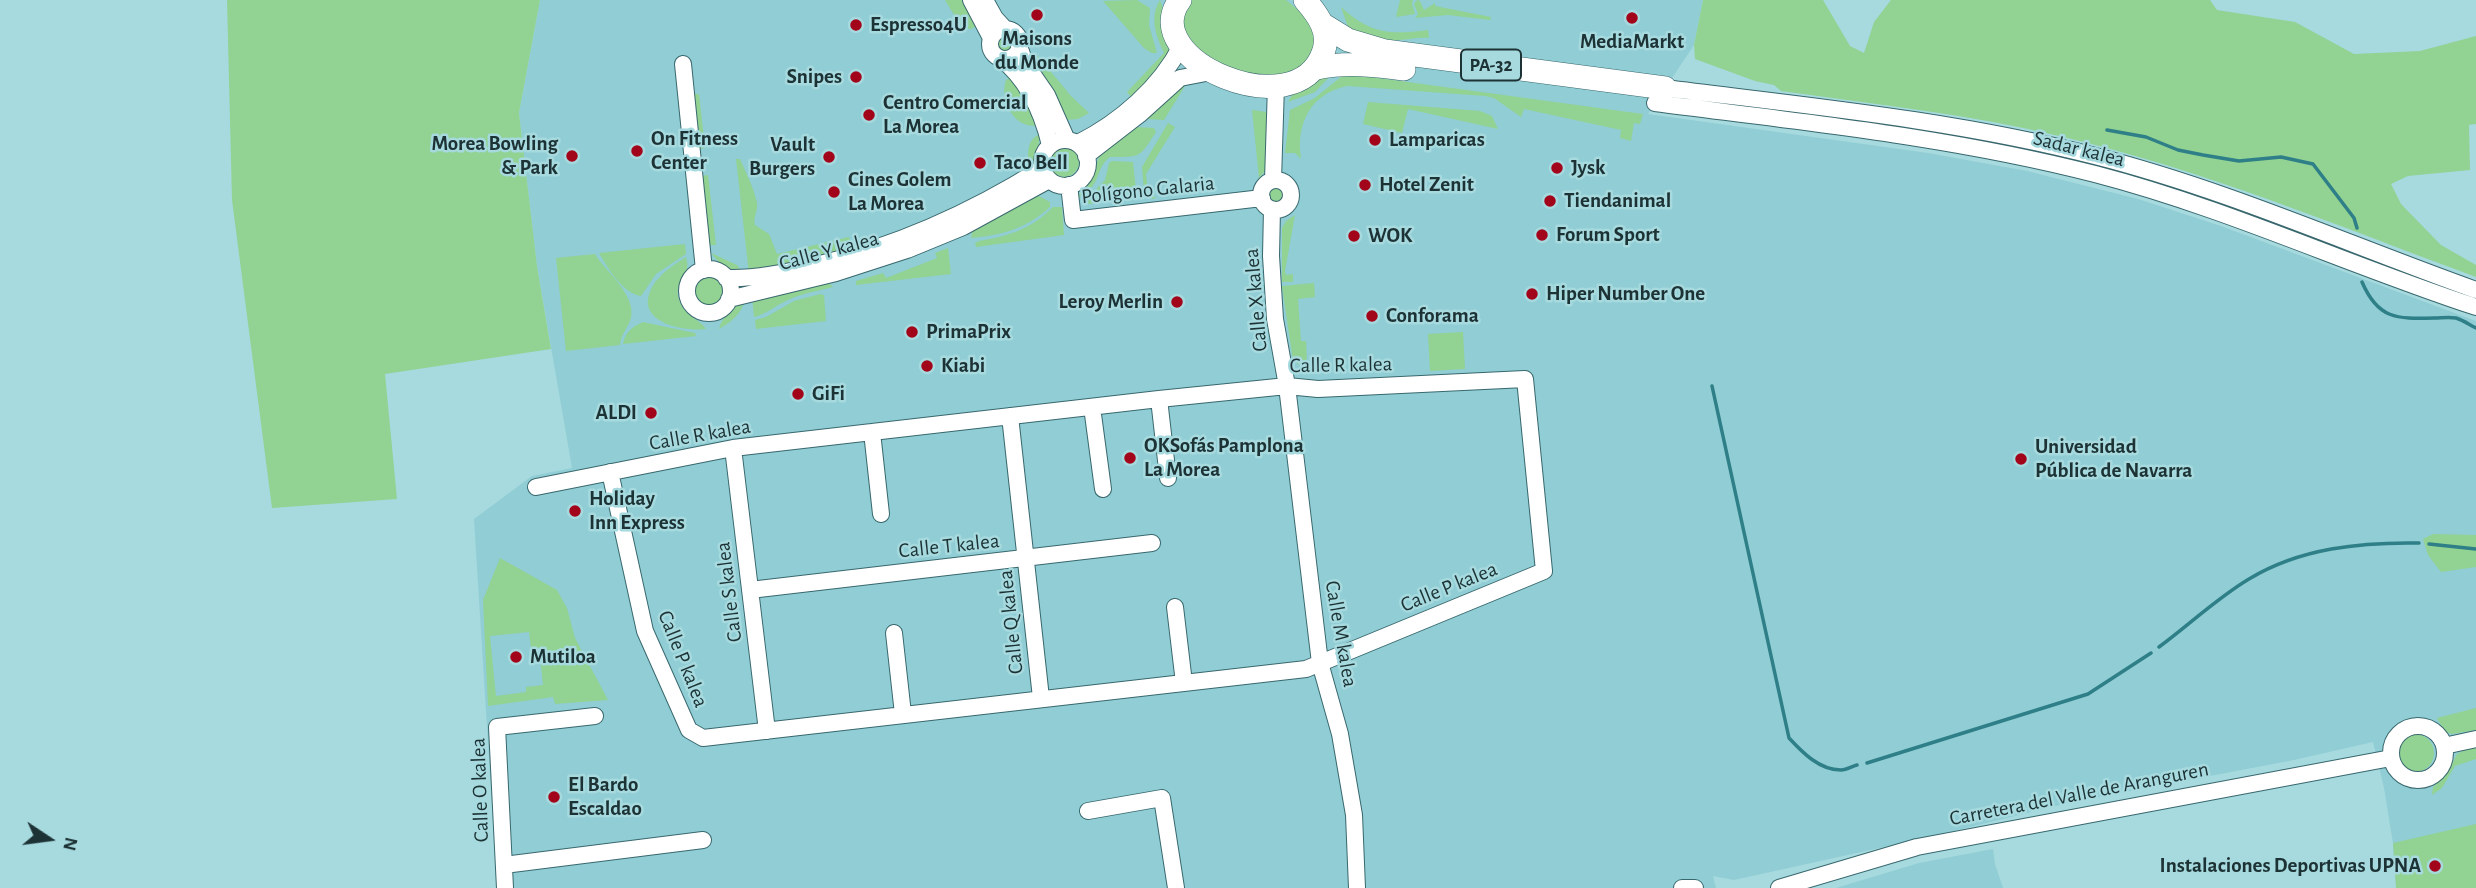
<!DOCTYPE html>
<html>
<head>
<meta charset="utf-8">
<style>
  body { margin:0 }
  #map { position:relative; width:2476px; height:888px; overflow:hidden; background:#a6dadf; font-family:"Alegreya Sans",sans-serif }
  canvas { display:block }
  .north { position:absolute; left:14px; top:804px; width:70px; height:70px; -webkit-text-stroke:5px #a6dadf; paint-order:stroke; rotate:103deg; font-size:19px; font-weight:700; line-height:28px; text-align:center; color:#1d3234 }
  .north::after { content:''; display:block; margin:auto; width:24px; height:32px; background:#1d3234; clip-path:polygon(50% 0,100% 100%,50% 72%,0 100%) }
</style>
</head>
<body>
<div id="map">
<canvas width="2476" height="888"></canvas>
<div class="north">N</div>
</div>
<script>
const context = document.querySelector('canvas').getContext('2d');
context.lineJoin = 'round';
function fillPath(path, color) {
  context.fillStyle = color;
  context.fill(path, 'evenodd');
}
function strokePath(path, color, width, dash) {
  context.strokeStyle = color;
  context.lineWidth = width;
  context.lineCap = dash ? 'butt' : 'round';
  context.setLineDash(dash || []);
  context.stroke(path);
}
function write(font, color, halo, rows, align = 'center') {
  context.font = font + ' "Alegreya Sans",sans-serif';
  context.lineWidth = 5;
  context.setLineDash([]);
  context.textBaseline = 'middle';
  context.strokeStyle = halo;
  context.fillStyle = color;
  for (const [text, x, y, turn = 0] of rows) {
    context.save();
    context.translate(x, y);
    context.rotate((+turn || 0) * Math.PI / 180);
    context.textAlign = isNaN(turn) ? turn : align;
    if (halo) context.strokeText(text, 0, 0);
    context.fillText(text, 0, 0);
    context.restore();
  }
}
const built = new Path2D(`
  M540,0H1703L1694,45L1648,114L1928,153L2027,171L2138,199L2221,226L2476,321V888H2396L2393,843L2384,788L2373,742L2294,760L2068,803L1925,838L1734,880L1713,876L1716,888H497L474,519L532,476L572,468L537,266L519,113Z
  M1993,849L1995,864L2003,888H1836L1919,863Z`);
const green = new Path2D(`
  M227,0H540L519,113L537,266L551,349L385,374L397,499L272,508L232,200Z
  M945,0H965L979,25L971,29L962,28Z
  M1137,0L1150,8L1149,25L1157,53H1152L1144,48L1103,1Z
  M1160,0C1166,17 1172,40 1170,58L1132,98L1127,92L1164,53C1156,36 1149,17 1160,0Z
  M1190,0H1286L1308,18L1316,36L1313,50L1307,61L1294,71L1275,77L1252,76L1206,60L1184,30V8Z
  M1400,0H1413L1412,4L1415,14L1396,17Z
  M1417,0L1420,1L1424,10L1435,3V6L1491,17L1490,20L1448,15L1415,18L1418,14L1414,4Z
  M1703,0H1823L1850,46L1864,53L1874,22L1891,0H2210L2217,10L2295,22L2354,54L2420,51L2476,36V124L2469,125L2470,170L2408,176L2391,184L2401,204L2441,245L2476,265V277C2338,226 2202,169 2059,136C1968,114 1874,104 1781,91L1774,85L1755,81L1695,59L1694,45Z
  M1341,7C1371,34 1389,35 1428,30L1429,38C1416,37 1403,41 1390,40C1375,39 1362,33 1348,27Z
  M995 44a9 9 0 1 1 18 0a9 9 0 1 1-18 0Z
  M1037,55L1071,96L1089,113L1078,119L1065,120L1032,64Z
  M1335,71L1315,92L1288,102L1296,89Z
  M1347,75L1371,77L1643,114L1640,124L1634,123L1631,141L1620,138L1621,130L1524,109L1521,117L1494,98L1485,96L1347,86C1310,94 1296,123 1301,159L1295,153H1285L1290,110L1315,98L1342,76Z
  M1013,76L1039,125C1015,131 999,100 1006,80Z
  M1185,86L1164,120L1146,119L1176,89Z
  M692,94H699L705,148L698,149Z
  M1368,102L1480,111L1492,116L1498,129L1408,109L1402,133L1363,124Z
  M1252,110L1267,112L1269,120L1266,170L1259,178Z
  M1168,123L1175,127L1146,174L1148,191L1156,198L1151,199L1144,192L1142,167Z
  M1136,127L1154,128L1156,132C1139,158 1142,157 1110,157C1094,169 1103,186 1077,198L1094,172L1099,156Z
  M1040,134L1037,158L1029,170C1028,157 1025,140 1040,134Z
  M1049 162a15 15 0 1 1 30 0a15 15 0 1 1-30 0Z
  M736,159H740C746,173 754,188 757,203C758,211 753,217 755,225L769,234L777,254L849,237L855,249L749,274Z
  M1112,161L1133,162L1137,199L1088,204L1089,197L1105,180L1109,163Z
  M708,175L716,245H710L701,176Z
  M1269 195a8 8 0 1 1 16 0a8 8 0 1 1-16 0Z
  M1035,194L1050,202V207C1026,229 1002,235 971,238L973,229Z
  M1053,207H1062L1064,235L976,247L975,243L979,241C1009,236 1031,229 1053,207Z
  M1295,215L1285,271L1286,275L1293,274V282H1282V228L1286,221Z
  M685,244L686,254L656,274L641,296C622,293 608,268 599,253Z
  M948,248L951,274L856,285V281L883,273L886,278L937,258L935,253Z
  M711,253L737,265L743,273C728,271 720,264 711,253Z
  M595,254C606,272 636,294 631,318C628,328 621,334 620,345L566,351L556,258Z
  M686,257C687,261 688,265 687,269C684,283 671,286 682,306C688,317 699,319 706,329C679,332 628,320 656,281C664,271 675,264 686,257Z
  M693 291a15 15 0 1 1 30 0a15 15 0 1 1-30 0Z
  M828,282L833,287C817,291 799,294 784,302C774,307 766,314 754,317L752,297Z
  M1314,283L1315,297L1298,299L1301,341H1306L1307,362L1303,367L1293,361L1282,286Z
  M820,294L824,295L826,321L756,329L755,320L766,317L794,301Z
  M745,299C742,314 731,322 719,329C722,317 734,305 745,299Z
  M643,322L695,333L696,336L623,344C625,332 632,327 643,322Z
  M1463,332L1465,369L1430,371L1428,334Z
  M2433,534L2476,535V567L2441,572L2428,555L2423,539Z
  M500,558L557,590L567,608L575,638L608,700L555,704L553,697L488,706L483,600ZM529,632L531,648H539L543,685L526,687V692L496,696L490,636Z
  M2476,708V730L2452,734L2445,732L2437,718Z
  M2396 753a19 19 0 1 1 38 0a19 19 0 1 1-38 0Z
  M2476,744V759L2455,766L2442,788L2432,795L2433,787L2447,774L2457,754Z
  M2476,824V888H2396L2393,843Z`);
const stream = new Path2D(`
  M2107,130L2146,137L2178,150L2203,155L2239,161L2281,157L2313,164L2354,218L2357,228
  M2362,282C2378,319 2396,319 2434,318C2441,318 2449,317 2456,318C2463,320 2470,325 2476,328
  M1712,386L1789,738C1802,752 1819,770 1841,770C1846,770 1853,766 1857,765
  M2429,544L2476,549
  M2159,647C2189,625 2217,598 2249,579C2300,548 2361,542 2419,543
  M1867,763L2088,694L2151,653`);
const minor = new Path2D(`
  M971,0L991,38
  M985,0L995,18L1006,30
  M990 44a15 15 0 1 1 30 0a15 15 0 1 1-30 0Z
  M1019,46L1025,63L1047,95L1067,140
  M1000,58C1027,79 1042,112 1050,145
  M683,64L704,270
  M1665,88C1808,106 1955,120 2095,156C2225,189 2350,245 2476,290
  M1655,103C1802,122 1951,137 2095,174C2226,208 2348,265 2476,307
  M1042 163a23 23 0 1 1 46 0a23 23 0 1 1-46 0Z
  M1078,143C1120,122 1160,87 1181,46
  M1086,156L1139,115L1180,78L1211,72
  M1261 195a15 15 0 1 1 30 0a15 15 0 1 1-30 0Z
  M1273,180L1276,85
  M1069,185L1073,220L1262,198
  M1272,209L1271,256L1275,319L1287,386L1320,663L1340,734L1354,815L1357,888
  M687 291a22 22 0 1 1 44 0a22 22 0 1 1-44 0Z
  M726,278C757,279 786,273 816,265C896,246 972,212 1042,168
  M729,299L836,273L907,250L963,227L1049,180
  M1159,399L1168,478
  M1092,407L1103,489
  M1010,416L1041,698
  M872,432L881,514
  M733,448L767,731
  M536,487L733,448L1159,399L1287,386L1318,389L1525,379L1544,571L1306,669L703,738L689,730L645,631L610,472
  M750,590L1152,543
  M1175,607L1184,683
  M894,633L903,714
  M2391 753a27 27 0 1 1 54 0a27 27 0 1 1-54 0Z
  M2444,746L2476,739
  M1088,811L1162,798L1176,888
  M504,865L703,840
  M505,888L497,727L595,716
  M1682,888H1695
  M1779,888L1917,847L2391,758`);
const highway = new Path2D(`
  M1180,0C1135,59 1296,129 1323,53C1331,32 1318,15 1305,0
  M1322,24L1348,40L1385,51L1665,88
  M1317,68C1347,62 1373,65 1404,69`);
const markers = [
  [1037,15,7,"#a2051a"],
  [1632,18,7,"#a2051a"],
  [856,25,7,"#a2051a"],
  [856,77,7,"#a2051a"],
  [869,115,7,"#a2051a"],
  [1375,140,7,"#a2051a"],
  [637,151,7,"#a2051a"],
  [572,156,7,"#a2051a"],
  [829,157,7,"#a2051a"],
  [980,163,7,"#a2051a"],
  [1557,168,7,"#a2051a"],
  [1365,185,7,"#a2051a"],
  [834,192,7,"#a2051a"],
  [1550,201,7,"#a2051a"],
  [1542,235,7,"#a2051a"],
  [1354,236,7,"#a2051a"],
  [1532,294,7,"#a2051a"],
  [1177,302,7,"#a2051a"],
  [1372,316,7,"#a2051a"],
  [912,332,7,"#a2051a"],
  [927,366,7,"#a2051a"],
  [798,394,7,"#a2051a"],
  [651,413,7,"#a2051a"],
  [1130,458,7,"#a2051a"],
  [2021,459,7,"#a2051a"],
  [575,511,7,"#a2051a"],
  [516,657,7,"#a2051a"],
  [554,797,7,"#a2051a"],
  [2435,866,7,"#a2051a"]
];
const shields = [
  [1491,65,60]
];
const shieldNames = [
  ["PA-32",1491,65]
];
const poiNames = [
  ["Espresso4U",870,25],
  ["Maisons",1037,39,"center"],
  ["du Monde",1037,63,"center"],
  ["MediaMarkt",1632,42,"center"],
  ["Snipes",842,77,"right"],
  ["Centro Comercial",883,103],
  ["La Morea",883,127],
  ["On Fitness",651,139],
  ["Center",651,163],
  ["Lamparicas",1389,140],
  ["Morea Bowling",558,144,"right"],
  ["& Park",558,168,"right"],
  ["Vault",815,145,"right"],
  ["Burgers",815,169,"right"],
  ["Taco Bell",994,163],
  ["Jysk",1571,168],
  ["Cines Golem",848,180],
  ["La Morea",848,204],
  ["Hotel Zenit",1379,185],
  ["Tiendanimal",1564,201],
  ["Forum Sport",1556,235],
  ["WOK",1368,236],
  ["Hiper Number One",1546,294],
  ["Leroy Merlin",1163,302,"right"],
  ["Conforama",1386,316],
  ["PrimaPrix",926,332],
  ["Kiabi",941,366],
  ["GiFi",812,394],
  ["ALDI",637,413,"right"],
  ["OKSofás Pamplona",1144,446],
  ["La Morea",1144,470],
  ["Universidad",2035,447],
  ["Pública de Navarra",2035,471],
  ["Holiday",589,499],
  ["Inn Express",589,523],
  ["Mutiloa",530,657],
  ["El Bardo",568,785],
  ["Escaldao",568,809],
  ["Instalaciones Deportivas UPNA",2421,866,"right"]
];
const streetNames = [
  ["Sadar kalea",2079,149,14],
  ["Polígono Galaria",1148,190,-6],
  ["Calle Y kalea",829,251,-15],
  ["Calle X kalea",1256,300,-95],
  ["Calle R kalea",1341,365,-1],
  ["Calle R kalea",700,435,-10],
  ["Calle T kalea",949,546,-6],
  ["Calle P kalea",1449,587,-22],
  ["Calle S kalea",729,592,-97],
  ["Calle Q kalea",1011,622,-96],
  ["Calle M kalea",1341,634,80],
  ["Calle P kalea",683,659,68],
  ["Calle O kalea",480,790,-92],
  ["Carretera del Valle de Aranguren",2079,794,-11]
];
fillPath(built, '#91cdd4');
fillPath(green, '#92d293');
strokePath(stream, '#2e7f87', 3.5);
strokePath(minor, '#38686e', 18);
strokePath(highway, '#38686e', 24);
strokePath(minor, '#fff', 16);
strokePath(highway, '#fff', 23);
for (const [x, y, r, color] of markers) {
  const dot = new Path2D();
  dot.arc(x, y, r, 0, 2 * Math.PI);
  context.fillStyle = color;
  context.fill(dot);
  strokePath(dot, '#a6dadf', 2.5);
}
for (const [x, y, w] of shields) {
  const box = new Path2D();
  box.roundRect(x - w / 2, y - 15.5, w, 31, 5);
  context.fillStyle = '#a6dadf';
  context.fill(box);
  strokePath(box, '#1d3234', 2);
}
write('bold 19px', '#1d3234', null, shieldNames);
write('bold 21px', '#1d3234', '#a6dadf', poiNames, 'left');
write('21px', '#1d3234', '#a6dadf', streetNames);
</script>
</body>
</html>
